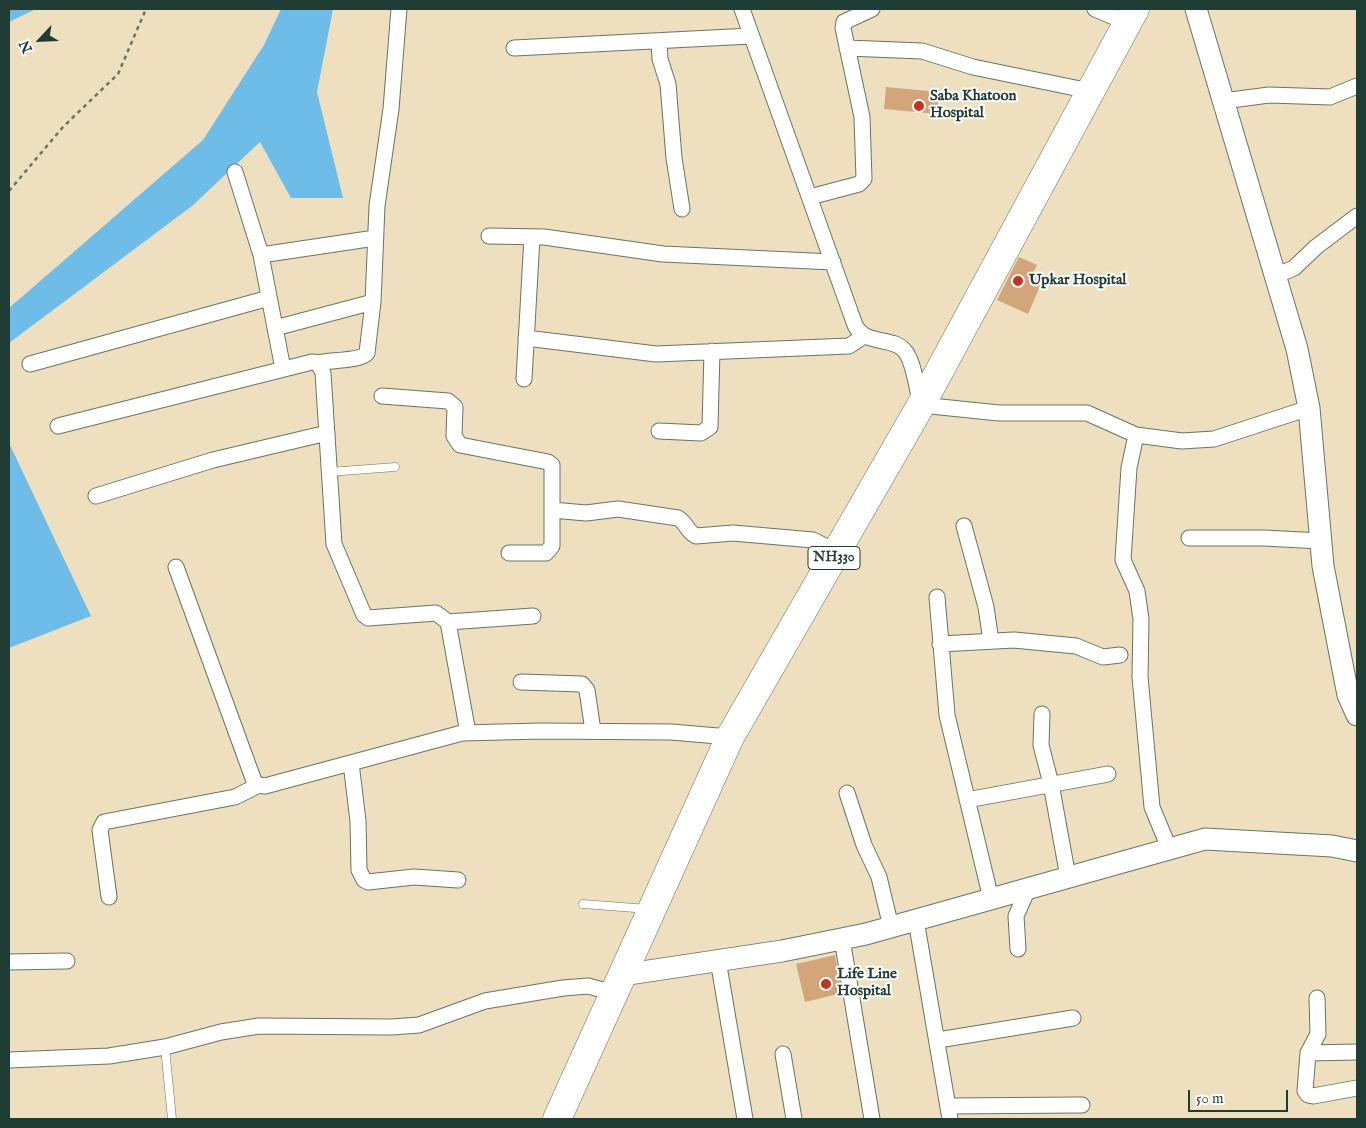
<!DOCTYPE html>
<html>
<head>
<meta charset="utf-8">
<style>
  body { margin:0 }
  #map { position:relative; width:1366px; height:1128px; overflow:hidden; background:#eedfbe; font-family:"IM FELL English",serif }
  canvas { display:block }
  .frame { position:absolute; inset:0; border:10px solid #1f3d34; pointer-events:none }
  .north { position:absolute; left:15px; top:15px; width:50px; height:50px; -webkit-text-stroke:4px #fff; paint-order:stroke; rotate:245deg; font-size:14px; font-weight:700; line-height:20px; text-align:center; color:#1f3d34 }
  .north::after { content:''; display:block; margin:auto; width:18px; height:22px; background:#1f3d34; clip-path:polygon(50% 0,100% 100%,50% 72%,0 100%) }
  .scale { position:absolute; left:1188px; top:1090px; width:100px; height:22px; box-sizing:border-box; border:2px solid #1f3d34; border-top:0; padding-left:6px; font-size:15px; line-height:18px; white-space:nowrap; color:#1f3d34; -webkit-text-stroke:4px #fff; paint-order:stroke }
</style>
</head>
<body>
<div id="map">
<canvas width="1366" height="1128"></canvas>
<div class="frame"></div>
<div class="north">N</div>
<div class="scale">50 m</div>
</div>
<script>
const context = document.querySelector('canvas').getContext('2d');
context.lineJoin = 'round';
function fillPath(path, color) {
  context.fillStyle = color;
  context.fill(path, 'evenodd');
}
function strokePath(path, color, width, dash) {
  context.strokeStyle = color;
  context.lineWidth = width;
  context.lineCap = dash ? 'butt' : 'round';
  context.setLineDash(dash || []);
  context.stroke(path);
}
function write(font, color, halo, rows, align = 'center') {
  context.font = font + ' "IM FELL English",serif';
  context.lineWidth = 4;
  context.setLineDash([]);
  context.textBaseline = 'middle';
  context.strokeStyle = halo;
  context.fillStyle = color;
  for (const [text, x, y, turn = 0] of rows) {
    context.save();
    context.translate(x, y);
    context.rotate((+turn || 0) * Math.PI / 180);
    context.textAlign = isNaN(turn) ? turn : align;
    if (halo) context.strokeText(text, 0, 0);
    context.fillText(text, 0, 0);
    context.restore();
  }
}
const water = new Path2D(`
  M9,9H36L9,22Z
  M281,9H333L317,92L343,198H291L260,142L192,206L9,343V308L203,140L264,45Z
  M9,443L91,616L9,648Z`);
const building = new Path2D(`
  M886,87L939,92L937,114L884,109Z
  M1019,257L1037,265L1031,277L1042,282L1028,314L997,300Z
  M835,955L842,993L805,1002L796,964Z`);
const path = new Path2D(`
  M9,191L63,127L118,74L146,9`);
const lane = new Path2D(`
  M329,472L395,467
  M583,904L648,909
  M165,1047L172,1119`);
const street = new Path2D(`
  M742,9L855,325C865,346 892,336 904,350C914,360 917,391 921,405L999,413H1087L1136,435L1182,441L1214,439L1309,408
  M1095,9L1128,23
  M659,42L660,59L668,84L674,158L682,209
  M514,48L751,36
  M847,48L922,51L973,67L1090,91
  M1223,101L1269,95L1330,97L1357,86
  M235,172L261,255L283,369
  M810,197L859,184L864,179L862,117L843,28L844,22L872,9
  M489,236L544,237L663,254L833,262
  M261,255L375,238
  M1275,276L1294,268L1316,247L1357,216
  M275,328L373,302
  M526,338L656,354L849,346L864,336
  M318,363C330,360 361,361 367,353L373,302L377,206L391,109L399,9
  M30,364L269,298
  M524,379L532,237
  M382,396L448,401L455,407L454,436L460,445L548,462L552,465V546L546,553H509
  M58,426L312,362L318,363L323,373L334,544L364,615L368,618L436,613L448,622L468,733
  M659,431L701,433L710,427L712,351
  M1136,435L1129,468L1123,560L1137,591L1141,619L1140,677L1152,807L1169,848
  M96,496L213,460L327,433
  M552,510L586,513L618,509L678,518C686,522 687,532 696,536L733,533L813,540L837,552
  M964,526L986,607L991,641
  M1189,538H1264L1321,541
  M176,567L254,781L259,785L265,786L462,733L541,731L671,732L730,737
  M937,597L947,715L991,899
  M448,622L533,616
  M940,644L1014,640L1076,646L1103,657L1120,655
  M521,682L582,684L587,690L593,731
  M1042,714L1041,745L1051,784L1068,877
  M351,763L358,821L359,870L364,880L368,882L414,877L458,880
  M847,793L864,845L879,877L891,927
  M967,800L1108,774
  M109,897L100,830L104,822L235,797L259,785
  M916,920L950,1119
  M842,939L872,1119
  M1018,949L1016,916L1028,889
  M718,960L745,1119
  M9,962L67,961
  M1317,998L1318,1034L1308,1053L1305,1091L1308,1095L1313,1096L1357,1088
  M938,1040L1073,1018
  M1308,1053L1357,1052
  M783,1054L794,1119
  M9,1060L109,1056L165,1047L221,1032L259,1026L392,1027L419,1025L485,1001L563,988L588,986L614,993
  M948,1106L1082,1105`);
const secondary = new Path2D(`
  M1196,9L1297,349L1309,408L1323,566L1348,695L1357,715
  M622,975L782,951L866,934L1205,839L1332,846L1357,851`);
const highway = new Path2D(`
  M557,1119L730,737L921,405L1135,9`);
const markers = [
  [919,106,6,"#c8321e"],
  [1018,281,6,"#c8321e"],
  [826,984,6,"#c8321e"]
];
const shields = [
  [834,558,52]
];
const shieldNames = [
  ["NH330",834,558]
];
const poiNames = [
  ["Saba Khatoon",930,97],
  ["Hospital",930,114],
  ["Upkar Hospital",1029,281],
  ["Life Line",837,975],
  ["Hospital",837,992]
];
fillPath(water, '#6dbde8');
fillPath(building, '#d3a679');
strokePath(lane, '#677664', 9);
strokePath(street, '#677664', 17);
strokePath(secondary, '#677664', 23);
strokePath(highway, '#677664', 29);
strokePath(path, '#677664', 2.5, [4, 4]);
strokePath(lane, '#fff', 8);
strokePath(street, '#fff', 15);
strokePath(secondary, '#fff', 21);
strokePath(highway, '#fff', 28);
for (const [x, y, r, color] of markers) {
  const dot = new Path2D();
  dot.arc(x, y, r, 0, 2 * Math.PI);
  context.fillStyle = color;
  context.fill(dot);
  strokePath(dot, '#fff', 2);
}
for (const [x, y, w] of shields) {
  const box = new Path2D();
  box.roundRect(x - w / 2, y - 11.5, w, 23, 4);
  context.fillStyle = '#fff';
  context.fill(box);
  strokePath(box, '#1f3d34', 1);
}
write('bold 14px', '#1f3d34', null, shieldNames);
write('bold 15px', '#1f3d34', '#fff', poiNames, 'left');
</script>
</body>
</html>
